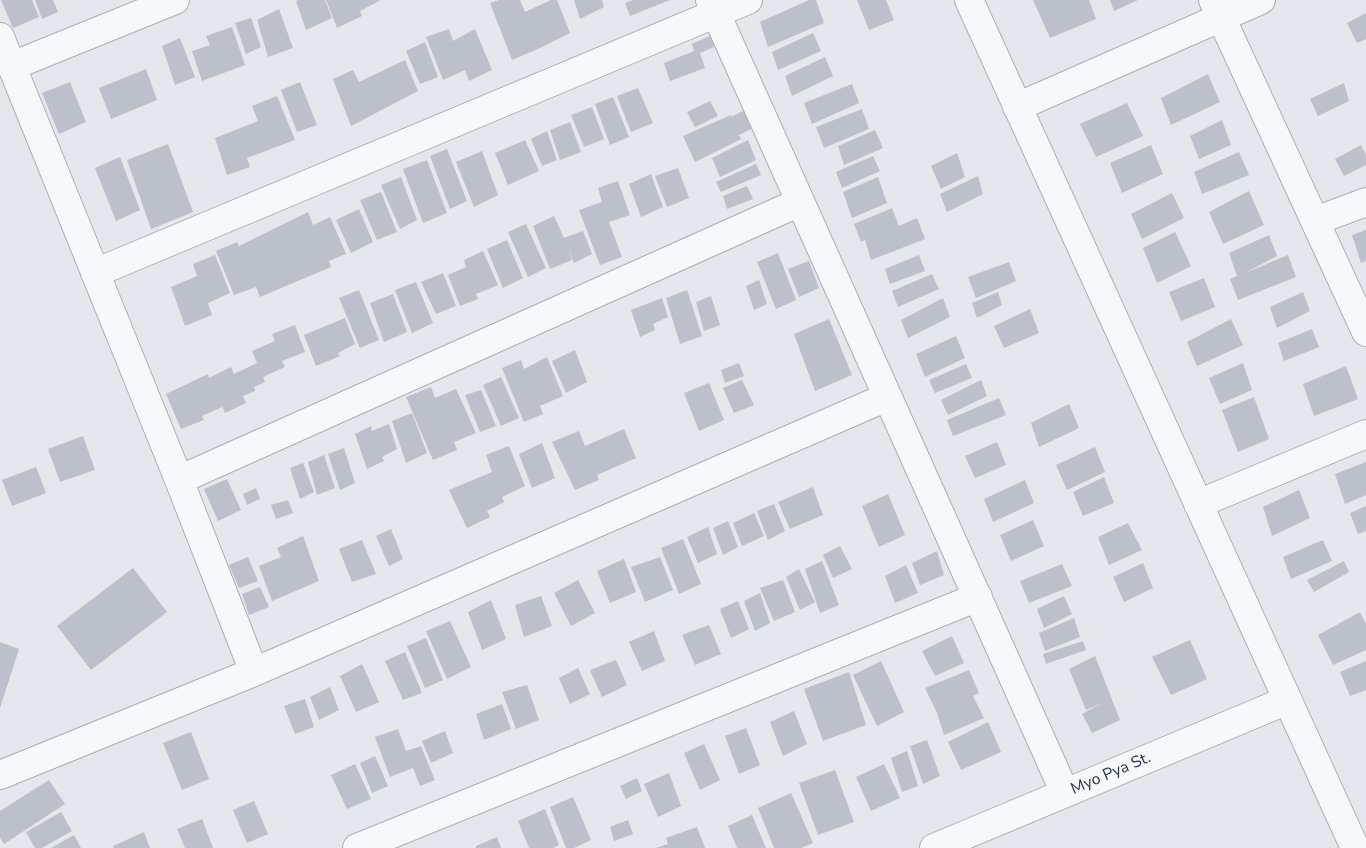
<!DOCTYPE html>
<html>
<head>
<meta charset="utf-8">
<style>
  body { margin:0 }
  canvas { display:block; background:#e4e7ec }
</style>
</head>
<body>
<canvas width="1366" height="848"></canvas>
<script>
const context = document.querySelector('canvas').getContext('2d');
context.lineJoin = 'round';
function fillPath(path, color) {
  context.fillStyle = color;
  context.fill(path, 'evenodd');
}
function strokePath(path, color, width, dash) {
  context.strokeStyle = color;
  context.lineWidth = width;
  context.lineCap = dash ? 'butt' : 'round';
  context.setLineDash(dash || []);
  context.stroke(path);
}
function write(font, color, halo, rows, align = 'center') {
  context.font = font + ' "Nunito Sans",sans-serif';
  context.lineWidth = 4;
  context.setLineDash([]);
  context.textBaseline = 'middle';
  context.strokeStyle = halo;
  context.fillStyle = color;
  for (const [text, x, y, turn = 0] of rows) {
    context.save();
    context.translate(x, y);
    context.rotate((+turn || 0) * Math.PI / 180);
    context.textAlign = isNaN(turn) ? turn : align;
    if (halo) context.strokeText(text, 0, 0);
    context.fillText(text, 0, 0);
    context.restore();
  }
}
const building = new Path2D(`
  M1,0H32L39,17L13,28Z
  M35,0H53L58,12L42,19Z
  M299,0H325L332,18L306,30L296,1Z
  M326,0H381L360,11L362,16L337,28Z
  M499,0H520L525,12L551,0H557L570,33L538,49L512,60L490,3Z
  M574,0H602L604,7L580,19Z
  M633,0H670L630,16L625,3Z
  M809,0H816L824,23L768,47L760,22Z
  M857,0H886L894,20L869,30Z
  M1033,0H1089L1096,19L1050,38Z
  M1110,0H1138L1114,11Z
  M279,9L293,48L268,57L257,20Z
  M1366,13V39L1357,43L1347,23Z
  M251,18L261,47L246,54L235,23Z
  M232,27L245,65L202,81L192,51L210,45L206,36Z
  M449,29L453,41L475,29L492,70L469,81L465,70L443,80L426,37Z
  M813,33L821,51L778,70L772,52Z
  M710,36L714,47L700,53L705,68L670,81L664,63L694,51L692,44Z
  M180,38L195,77L175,85L162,46Z
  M425,42L438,77L420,84L406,51Z
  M825,57L833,76L792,96L785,76Z
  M405,60L418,91L351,126L333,79L353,70L359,82Z
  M146,69L157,100L111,119L99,88Z
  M1208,74L1220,102L1171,125L1161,98Z
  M70,82L86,122L59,134L42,93Z
  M300,82L317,125L297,132L281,90Z
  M1344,83L1349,101L1318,116L1310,99Z
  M852,84L859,103L812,124L804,103Z
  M638,88L653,123L631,132L617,96Z
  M277,96L295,140L247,158L250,167L227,175L215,138L258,121L252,106Z
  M613,97L629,137L610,145L595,104Z
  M710,101L718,116L695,127L687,112Z
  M1127,103L1143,136L1096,157L1080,124Z
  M592,107L604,139L584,147L571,115Z
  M862,109L869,129L824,148L816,127Z
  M745,110L753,128L739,135L741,139L695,162L683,136L731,115V117Z
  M1222,120L1231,145L1199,159L1190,136Z
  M570,122L581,152L560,160L550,130Z
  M875,130L883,148L844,165L838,146Z
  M547,131L557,160L542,166L531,139Z
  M525,140L539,171L508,185L495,153Z
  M748,140L756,160L720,177L712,158Z
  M168,144L193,212L151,229L127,160Z
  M1151,145L1163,174L1122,193L1110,163Z
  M1361,145L1366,155V165L1344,176L1335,159Z
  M447,149L467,201L450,209L430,156Z
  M482,151L498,195L474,207L456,162Z
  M1239,152L1249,175L1202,194L1194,172Z
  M957,153L965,177L941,189L931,166Z
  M873,156L880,171L842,188L836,172Z
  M120,157L140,210L116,221L95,168Z
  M427,160L447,213L423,223L403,169Z
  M756,164L761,175L721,192L716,182Z
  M678,168L689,198L667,207L655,176Z
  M651,174L663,207L641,217L629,184Z
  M978,176L983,194L947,212L940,194Z
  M401,177L417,220L400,229L381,185Z
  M878,177L887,203L852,218L843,192Z
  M618,181L630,215L609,222L622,257L600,265L579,210L602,202L598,188Z
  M747,186L753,199L727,209L723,196Z
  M1249,191L1264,225L1223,244L1209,212Z
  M381,192L397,232L377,240L360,200Z
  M1172,193L1184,218L1142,239L1131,214Z
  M892,208L899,226L917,218L925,239L871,260L865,240L861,242L854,224Z
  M359,209L373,242L351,253L336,220Z
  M308,212L313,225L330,217L346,254L329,261L331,267L260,297L256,287L234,295L216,251L237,242L239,246Z
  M554,216L564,238L583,231L592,254L574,263L569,250L572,260L550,269L533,226Z
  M526,224L546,268L528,277L508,232Z
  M1366,230V261L1361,263L1352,235Z
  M1175,232L1191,266L1157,283L1143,248Z
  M1269,235L1277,256L1245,273L1288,255L1296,277L1238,300L1230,279L1237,276L1229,253Z
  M507,240L523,278L503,288L487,249Z
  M483,251L498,285L476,294L478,299L460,306L448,275L466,267L464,260Z
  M778,253L796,300L776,309L757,262Z
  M215,255L230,293L208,303L212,315L185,326L171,287L197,276L193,264Z
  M919,255L925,271L890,284L885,269Z
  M809,261L819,288L799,297L788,269Z
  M1009,262L1016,281L976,298L968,277Z
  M443,273L456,306L436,314L421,282Z
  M932,274L939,289L898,307L892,291Z
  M1204,278L1215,307L1181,321L1169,292Z
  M759,280L767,304L754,310L746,286Z
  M416,282L433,323L412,333L395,290Z
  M359,290L379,340L360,348L339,298Z
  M687,290L702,336L680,344L666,298Z
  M998,292L1002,305L977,318L972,303Z
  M1303,292L1310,311L1277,328L1270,307Z
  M393,294L407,332L384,342L370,303Z
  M711,296L720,325L704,331L696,302Z
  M662,298L668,317L653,324L655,330L640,337L631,310Z
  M943,298L950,317L908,338L901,320Z
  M1030,309L1039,333L1004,348L994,326Z
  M345,318L355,344L338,353L340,356L316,366L304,335Z
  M829,319L852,375L815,391L794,334Z
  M1231,319L1243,345L1197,366L1187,342Z
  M295,325L305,352L282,361L285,367L263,377L265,382L254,387L255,391L243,396L246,403L225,413L220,402L222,407L202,416L204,420L181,429L166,394L208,374L209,378L231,367L234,374L257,363L252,351L275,341L272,334Z
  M1312,329L1319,347L1284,361L1278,343Z
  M956,336L965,358L925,377L916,354Z
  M575,350L587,382L566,393L552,361Z
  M547,357L563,396L540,406L543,414L524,422L502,368L521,360L524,369Z
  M739,363L744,376L725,383L721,370Z
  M1243,363L1252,390L1220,404L1209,378Z
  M966,364L972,378L935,393L929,380Z
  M1346,366L1358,399L1314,416L1303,384Z
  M501,377L519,418L501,426L483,385Z
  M742,380L754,405L734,413L723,388Z
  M981,380L987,396L948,415L941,400Z
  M709,383L724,420L699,431L684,393Z
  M431,387L435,398L456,389L476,433L454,442L457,450L433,460L406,397Z
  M481,390L496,426L480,432L465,395Z
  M1254,397L1269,439L1238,452L1222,410Z
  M999,398L1006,415L953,436L947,420Z
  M1069,404L1079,428L1039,447L1031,423Z
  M412,413L427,453L406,463L392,421Z
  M389,424L397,449L382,457L384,461L367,469L355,434L371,426L372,431Z
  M624,429L636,458L597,475L599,480L575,490L552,442L579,431L585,446Z
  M83,436L95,470L60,482L48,449Z
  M997,442L1006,465L975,478L965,456Z
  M542,443L555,478L532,488L519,454Z
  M509,446L525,486L502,497L504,502L487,511L490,517L467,528L449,490L492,472L486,455Z
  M1095,447L1105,472L1067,490L1056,465Z
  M344,448L355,483L340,490L328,454Z
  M324,455L335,488L317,495L308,462Z
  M1366,462V495L1345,504L1335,474Z
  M303,463L314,492L300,499L290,468Z
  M36,467L46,493L12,506L2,480Z
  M1104,477L1114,503L1083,516L1073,492Z
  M227,479L241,510L218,521L204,489Z
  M1025,480L1034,503L993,522L984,499Z
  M813,487L823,515L790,529L778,502Z
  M256,488L260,499L247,505L243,494Z
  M1299,490L1310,518L1272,536L1263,507Z
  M888,494L905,535L879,547L862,506Z
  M288,500L293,513L276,519L271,505Z
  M774,504L785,531L768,540L757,511Z
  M1366,506V531L1358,534L1350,513Z
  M754,513L764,536L742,546L733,523Z
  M1033,520L1044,546L1011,561L1000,535Z
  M728,521L738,547L723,555L713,528Z
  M1128,523L1142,550L1109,565L1098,537Z
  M708,527L717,554L698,563L687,537Z
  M391,529L403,559L389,566L376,536Z
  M303,536L319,581L272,601L259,566L281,557L277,548Z
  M683,539L701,584L679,594L661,548Z
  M362,540L376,574L352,582L339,549Z
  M1323,540L1332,561L1291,579L1283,557Z
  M840,546L852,569L833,578L823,555Z
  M937,551L944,575L920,585L912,563Z
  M248,557L258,581L239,588L229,565Z
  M660,557L673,590L645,602L631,567Z
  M624,559L636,592L610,603L597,571Z
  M822,561L839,605L820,613L805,569Z
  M1344,561L1349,572L1314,592L1307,580Z
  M1143,563L1153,588L1124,602L1113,577Z
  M1062,564L1072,586L1029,603L1020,581Z
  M906,565L918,593L895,603L885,576Z
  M133,568L167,612L91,670L57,626Z
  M799,569L815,602L800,610L786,577Z
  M578,580L595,613L571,626L554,593Z
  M783,580L795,612L774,621L760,588Z
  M260,587L269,607L249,615L242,594Z
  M760,593L770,623L755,631L744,601Z
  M541,596L552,626L524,637L515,605Z
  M1064,596L1072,614L1044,628L1037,609Z
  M491,600L506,639L482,650L468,612Z
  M738,601L749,629L731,638L720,609Z
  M1360,612L1366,624V650L1333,665L1318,635Z
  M1074,618L1080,637L1045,651L1039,633Z
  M450,621L471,667L447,679L426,631Z
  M709,625L721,654L695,665L682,635Z
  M654,631L665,661L642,671L629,642Z
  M952,636L964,663L935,676L922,651Z
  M426,638L443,680L425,688L407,646Z
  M1190,640L1207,679L1171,695L1152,657Z
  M1083,641L1086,650L1046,664L1043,654Z
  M0,642L19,649L0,708Z
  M405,652L422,693L403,700L385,661Z
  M1095,656L1120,720L1092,733L1082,714L1102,703L1086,710L1069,669Z
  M616,660L627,685L602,697L590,670Z
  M881,661L904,712L877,726L853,675Z
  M1366,661V690L1350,696L1340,672Z
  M362,664L379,702L356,712L340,676Z
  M578,668L590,694L570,704L559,678Z
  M969,670L979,693L973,696L984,718L944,735L937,713L925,688Z
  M849,672L866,725L823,741L804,689Z
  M527,685L539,720L516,729L502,692Z
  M330,687L339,710L319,720L310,697Z
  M305,699L314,727L295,734L284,706Z
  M502,704L511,729L484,740L476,714Z
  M794,711L807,744L783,756L770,722Z
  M988,722L1001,752L961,770L948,742Z
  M746,728L760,765L739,774L725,736Z
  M398,729L406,751L421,746L435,780L420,786L413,768L390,777L375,737Z
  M445,731L453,753L431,763L422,741Z
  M191,732L209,779L182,790L163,743Z
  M927,740L940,776L923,784L910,746Z
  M704,744L720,780L700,790L684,753Z
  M907,751L918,786L902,792L891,758Z
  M375,756L388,786L372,793L360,763Z
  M355,764L371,799L347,809L331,775Z
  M884,764L900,798L871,811L856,777Z
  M835,770L854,822L818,835L799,783Z
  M669,773L681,806L658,817L644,784Z
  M637,778L642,791L626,799L620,786Z
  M49,780L65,804L4,844L0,838V811Z
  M791,793L813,843L801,848H774L758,808Z
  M573,797L591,840L574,848H566L550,807Z
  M254,801L268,834L247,843L233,810Z
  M545,809L559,845L553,848H529L518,821Z
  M61,812L72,831L42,848H35L26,832Z
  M752,815L766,848H737L728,826Z
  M202,819L213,848H185L177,829Z
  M628,820L633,834L614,841L610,827Z
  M697,827L705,848H655L668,844L666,838Z
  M144,832L150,848H114L113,846Z
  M74,835L81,848H51Z
  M497,837L501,848H476V846Z`);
const minor = new Path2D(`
  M710,0L1065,793
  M969,0L1355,848
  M1213,0L1366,332
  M0,37L179,480L254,672
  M12,66L175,0
  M1017,107L1261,0
  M1315,221L1366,202
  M95,273L748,0
  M179,480L800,202
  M1198,504L1366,434
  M0,775L254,672L887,397
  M357,848L978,597
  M934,848L1288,700`);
const streetNames = [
  ["Myo Pya St.",1111,774,-23]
];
fillPath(building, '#bbc0ca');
strokePath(minor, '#a9aeb7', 30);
strokePath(minor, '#f7f8fa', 28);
write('16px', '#2b3445', '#f4f6f9', streetNames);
</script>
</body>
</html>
